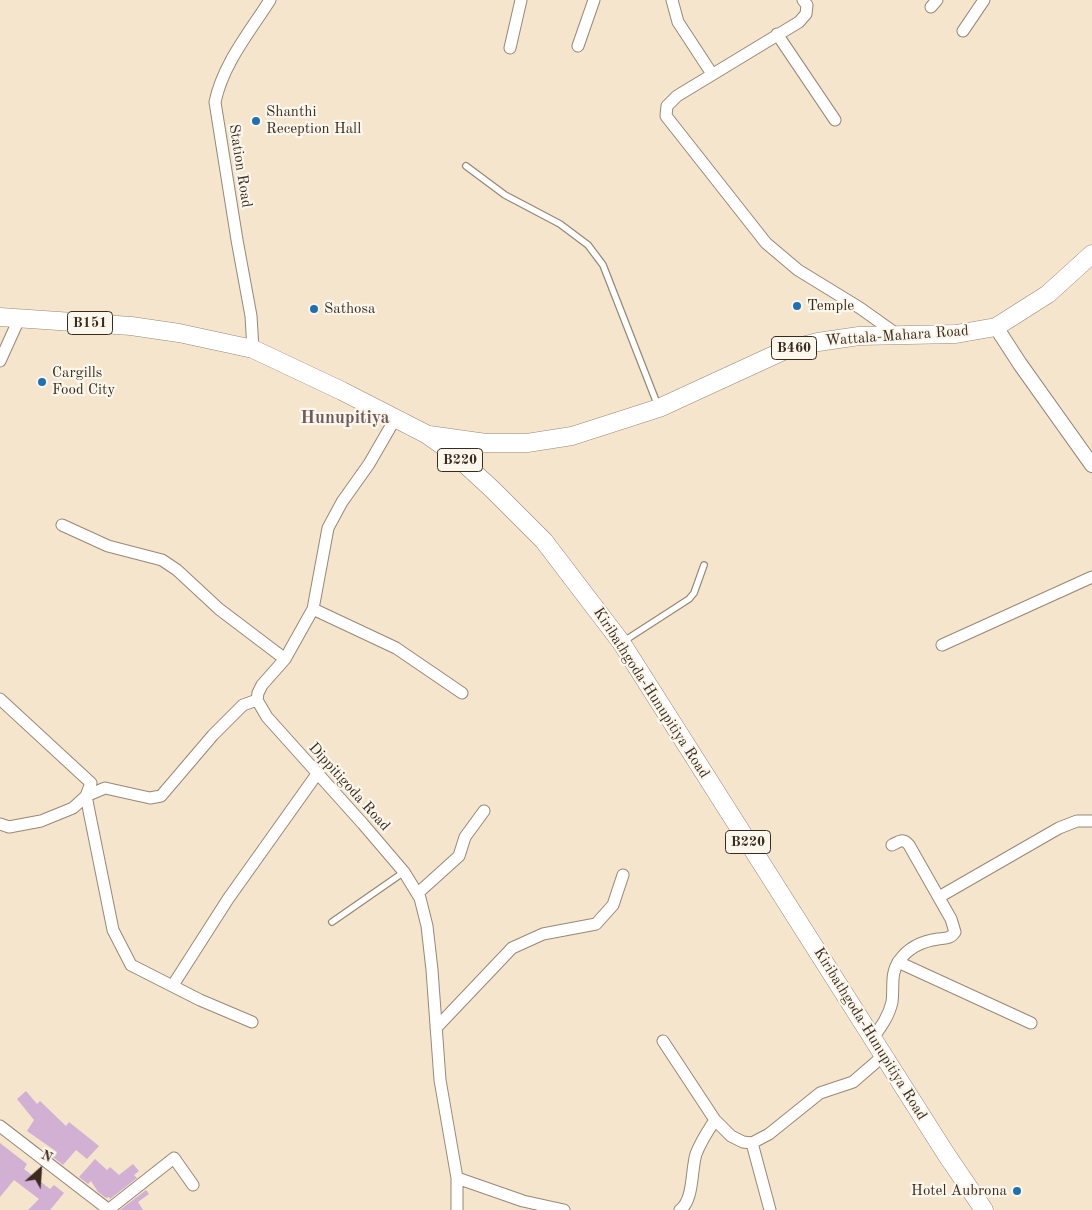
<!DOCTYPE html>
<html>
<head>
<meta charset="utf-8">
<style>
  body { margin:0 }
  #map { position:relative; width:1092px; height:1210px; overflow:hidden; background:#f5e5cd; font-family:"Old Standard TT",serif }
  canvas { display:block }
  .north { position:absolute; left:15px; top:1145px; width:50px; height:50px; -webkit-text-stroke:4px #fbf7ec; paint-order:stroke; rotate:26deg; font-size:14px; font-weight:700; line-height:20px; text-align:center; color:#3b2a1e }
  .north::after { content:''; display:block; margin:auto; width:18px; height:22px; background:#3b2a1e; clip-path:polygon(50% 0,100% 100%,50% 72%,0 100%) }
</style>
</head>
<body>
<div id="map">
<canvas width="1092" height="1210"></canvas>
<div class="north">N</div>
</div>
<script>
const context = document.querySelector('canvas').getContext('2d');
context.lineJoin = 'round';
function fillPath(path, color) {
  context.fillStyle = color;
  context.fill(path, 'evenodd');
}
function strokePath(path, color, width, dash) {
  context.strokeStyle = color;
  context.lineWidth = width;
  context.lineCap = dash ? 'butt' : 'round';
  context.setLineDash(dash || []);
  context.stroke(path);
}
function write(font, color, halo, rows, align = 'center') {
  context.font = font + ' "Old Standard TT",serif';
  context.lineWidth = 4.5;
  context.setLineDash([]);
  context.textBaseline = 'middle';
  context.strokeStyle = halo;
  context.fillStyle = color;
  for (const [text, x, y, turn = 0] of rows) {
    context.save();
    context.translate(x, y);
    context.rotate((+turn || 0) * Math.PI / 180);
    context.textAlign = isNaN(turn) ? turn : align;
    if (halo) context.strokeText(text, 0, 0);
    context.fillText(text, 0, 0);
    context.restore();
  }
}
const building = new Path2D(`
  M26,1091L37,1104L40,1101L66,1126L69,1122L99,1146L87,1159L76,1150L63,1165L53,1157L57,1152L27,1131L34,1120L17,1099Z
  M0,1143L27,1164L24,1169L50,1189L54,1185L64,1193L50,1210H28L39,1199L14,1180L0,1197Z
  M95,1159L107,1170L110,1167L119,1175L133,1164L139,1171L134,1175L137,1178L110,1199L109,1197L106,1198L98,1192L91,1181L88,1184L79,1177Z
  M146,1190L149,1194L138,1202L143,1210H120Z`);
const service = new Path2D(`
  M466,166L505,195L560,224L588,245L603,265L658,406
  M624,641L689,599L694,593L704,565
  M332,922L404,872`);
const minor = new Path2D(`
  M672,0L678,22L712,74
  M803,0L807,5L806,14L799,22L677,96L667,106L666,116L766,243L798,270L860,308L898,335
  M931,7L937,0
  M963,31L984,0
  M777,34L835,120
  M578,46L594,0
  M510,48L521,0
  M253,349L251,316L237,240L215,102C223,64 249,33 270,0
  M0,361L19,319
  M395,419L369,464L342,502L328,528L313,609L285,659L262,685L258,693L257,700L267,717L363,824L404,872L420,898L427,926L432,970L440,1080L457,1178V1210
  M62,525L108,546L162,560L177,570L219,609L285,659
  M313,609L396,648L462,693
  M942,645L1092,577
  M0,699L91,783L86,796L113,930L131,965L200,1000L252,1022
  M0,824L9,827L41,821L73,808L86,796L105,788L150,798L161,796L213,735L243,705L257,700
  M418,893L459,856L465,837L484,811
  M939,897L1059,828L1077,821H1092
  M898,962L1031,1023
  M173,985L228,899L317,774
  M436,1028L512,948L543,934L596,924L613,905L623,875
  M872,1039C881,1027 889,1016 892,1002C894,987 890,974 899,961C908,948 923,941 938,939C946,938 950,939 955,932L951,919L909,845C903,838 900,841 892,845
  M663,1041L715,1120L731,1136L743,1142L752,1143L769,1134L820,1093L853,1082L883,1056
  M0,1126L109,1210
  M752,1143L770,1210
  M457,1178L523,1201L564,1210
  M108,1210L174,1158L193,1185
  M680,1210C694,1200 691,1170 696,1154C701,1141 708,1131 715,1120`);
const tertiary = new Path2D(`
  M996,327L1020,364L1092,465`);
const primary = new Path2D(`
  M0,317L131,326L179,333L253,349L342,391L426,434L453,453L493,490L544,541L621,642L946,1154L984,1210
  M429,435L486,443H527L572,436L659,408L783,351L818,342L859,336L956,334L996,327L1048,294L1092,254`);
const markers = [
  [256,121,5,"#1f6fb2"],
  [797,306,5,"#1f6fb2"],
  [314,309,5,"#1f6fb2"],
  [42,382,5,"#1f6fb2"],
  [1017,1191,5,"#1f6fb2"]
];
const shields = [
  [90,323,45],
  [794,348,45],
  [460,460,45],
  [748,842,45]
];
const shieldNames = [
  ["B151",90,323],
  ["B460",794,348],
  ["B220",460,460],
  ["B220",748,842]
];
const poiNames = [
  ["Shanthi",266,112],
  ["Reception Hall",266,129],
  ["Temple",807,306],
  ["Sathosa",324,309],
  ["Cargills",52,373],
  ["Food City",52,390],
  ["Hotel Aubrona",1007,1191,"right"]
];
const streetNames = [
  ["Station Road",240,166,81],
  ["Wattala-Mahara Road",897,336,-4],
  ["Kiribathgoda-Hunupitiya Road",651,693,57],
  ["Dippitigoda Road",349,787,48],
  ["Kiribathgoda-Hunupitiya Road",870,1034,58]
];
const quarterNames = [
  ["Hunupitiya",345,418]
];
fillPath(building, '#d1b0d3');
strokePath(service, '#988876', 8);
strokePath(minor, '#988876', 13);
strokePath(tertiary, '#988876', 16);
strokePath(primary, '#988876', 19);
strokePath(service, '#fff', 5.5);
strokePath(minor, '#fff', 11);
strokePath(tertiary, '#fff', 14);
strokePath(primary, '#fff', 18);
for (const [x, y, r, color] of markers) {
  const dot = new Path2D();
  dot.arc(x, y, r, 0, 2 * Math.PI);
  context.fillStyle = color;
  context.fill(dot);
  strokePath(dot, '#fbf7ec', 2);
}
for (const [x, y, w] of shields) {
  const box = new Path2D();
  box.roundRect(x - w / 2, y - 11.5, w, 23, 4);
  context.fillStyle = '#fbf7ec';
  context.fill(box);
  strokePath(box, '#3b2a1e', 1);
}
write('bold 14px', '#3b2a1e', null, shieldNames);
write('15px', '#3b2a1e', '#fbf7ec', poiNames, 'left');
write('15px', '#3b2a1e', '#fbf7ec', streetNames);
write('bold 18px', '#70595d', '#fbf7ec', quarterNames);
</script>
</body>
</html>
